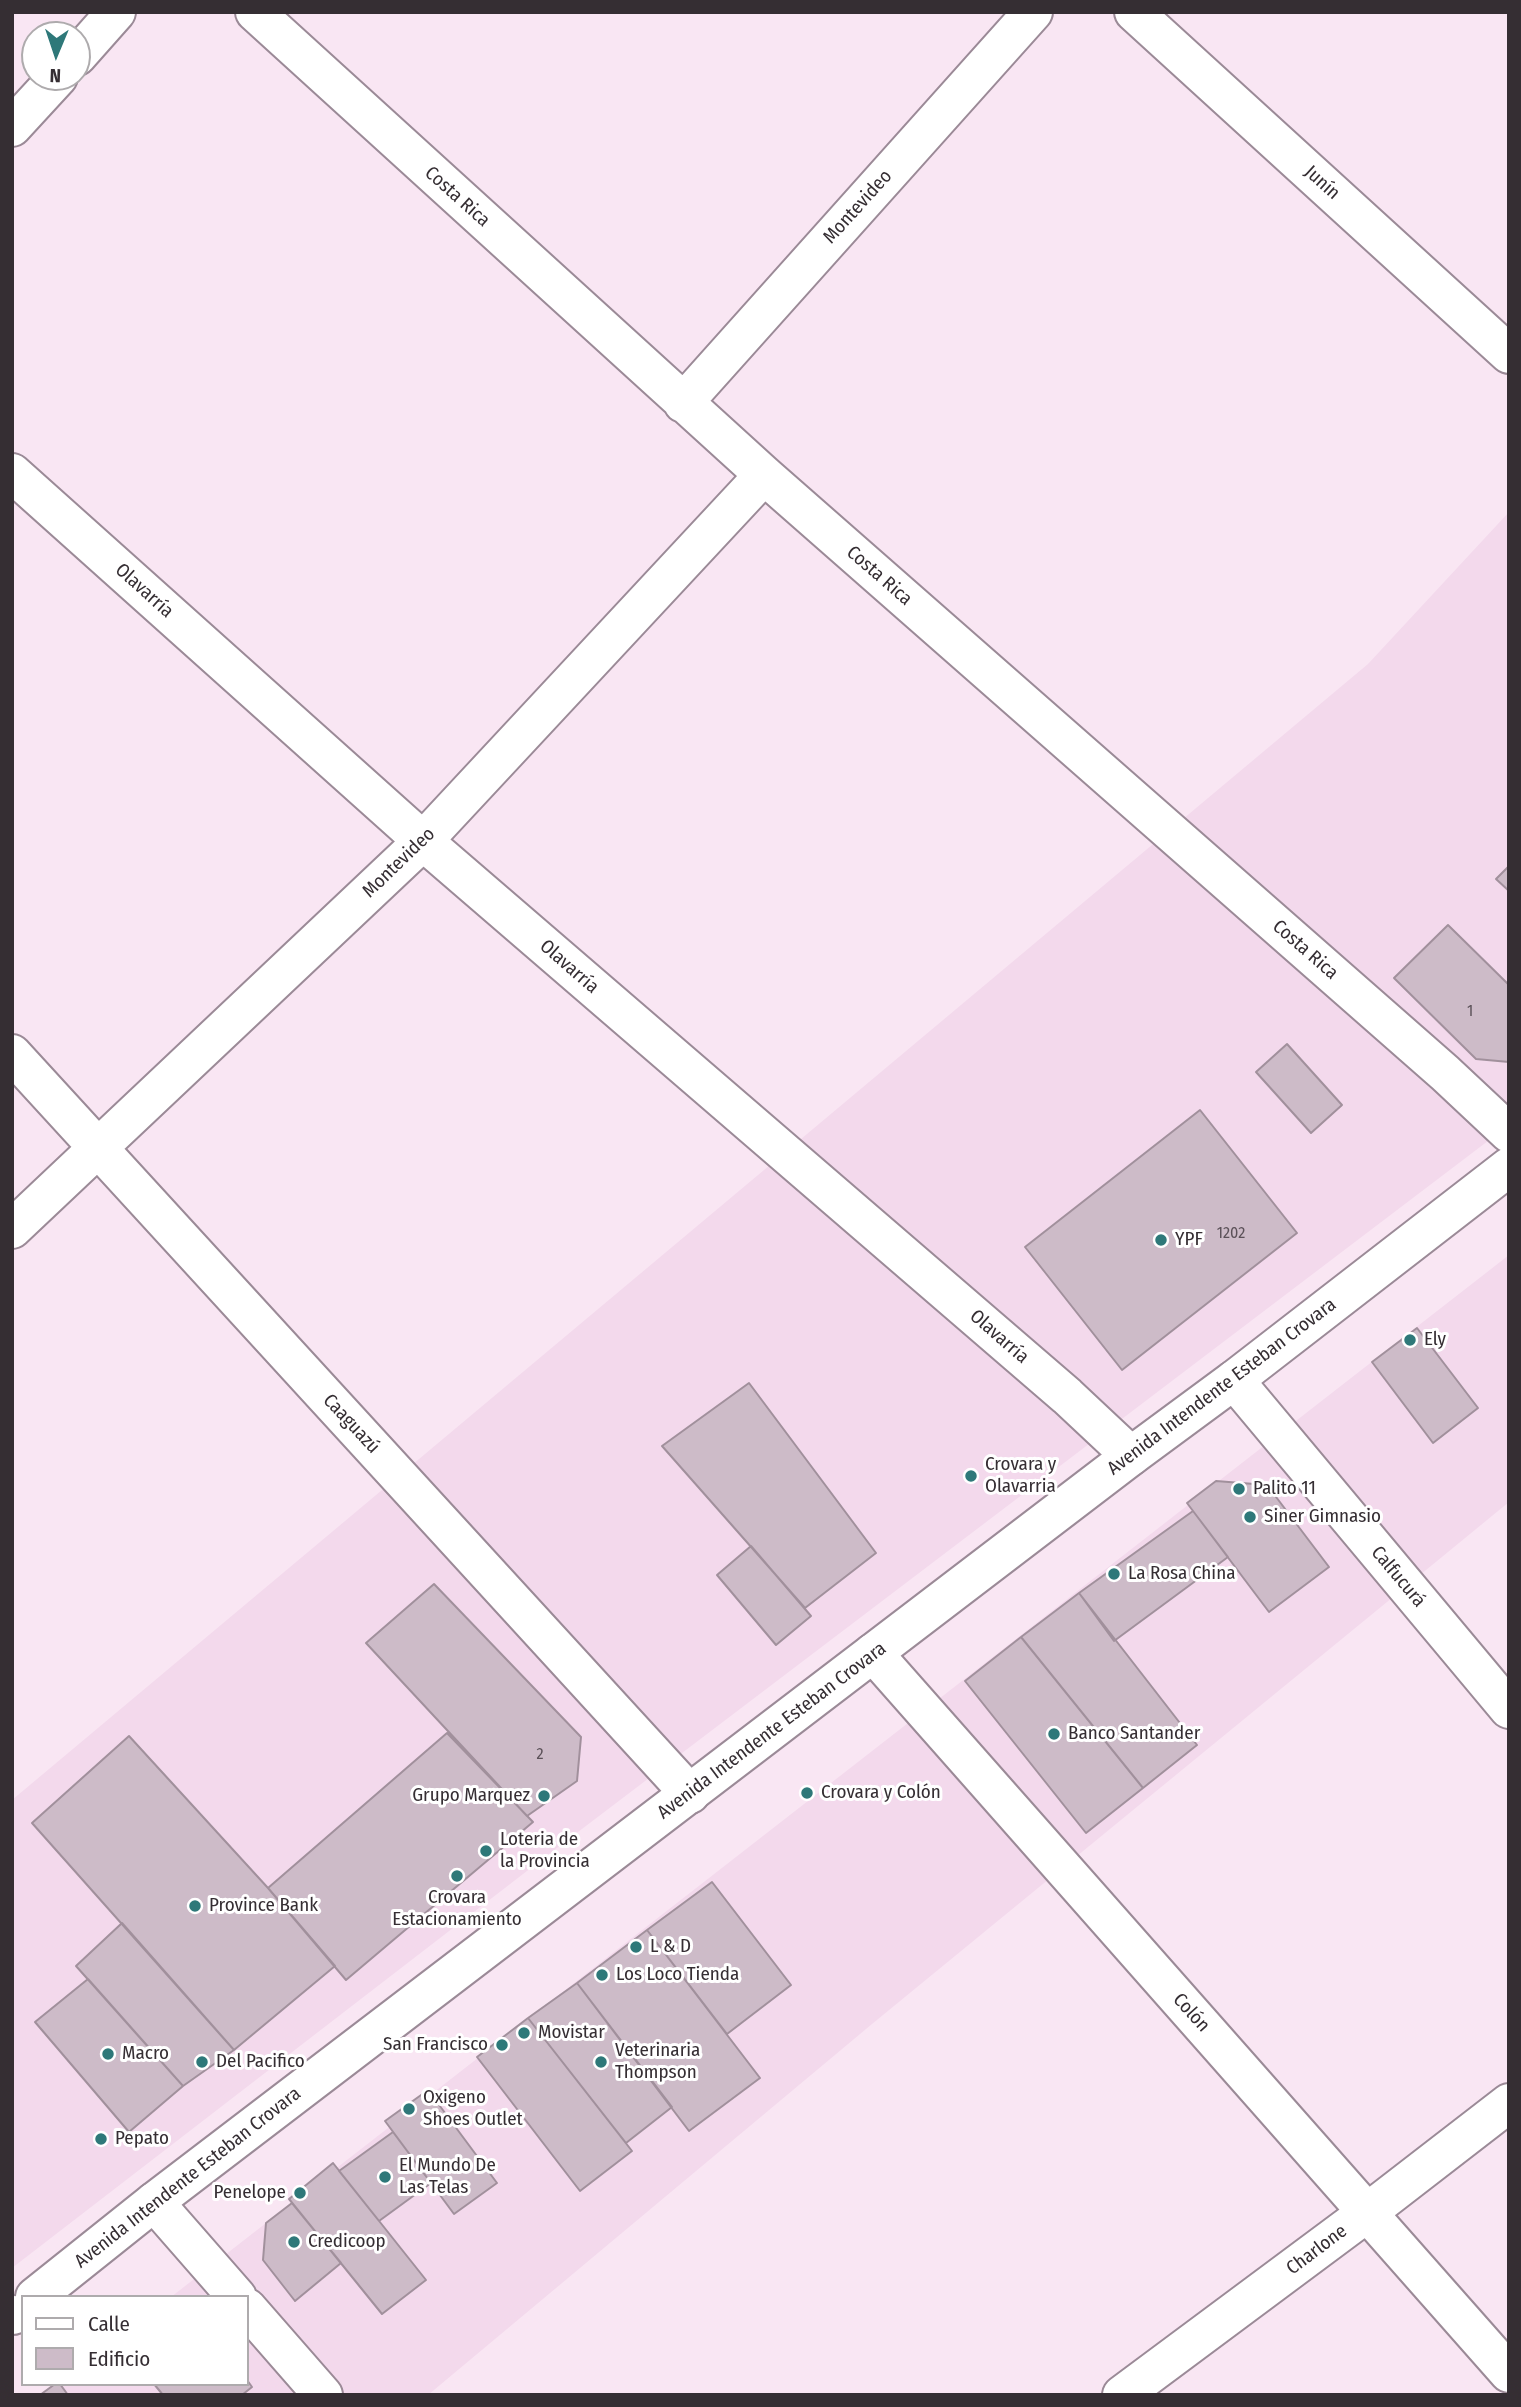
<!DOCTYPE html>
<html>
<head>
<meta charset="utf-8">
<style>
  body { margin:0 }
  #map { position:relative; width:1521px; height:2407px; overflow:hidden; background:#f9e6f3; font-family:"Fira Sans Condensed",sans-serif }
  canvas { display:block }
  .frame { position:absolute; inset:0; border:14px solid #352e33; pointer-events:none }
  .legend { position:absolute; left:21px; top:2295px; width:228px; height:91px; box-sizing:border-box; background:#fff; border:2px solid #aeabad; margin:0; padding:9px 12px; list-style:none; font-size:21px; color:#352e33 }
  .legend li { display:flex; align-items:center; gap:14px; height:35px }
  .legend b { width:35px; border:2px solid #aeabad }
  .north { position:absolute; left:21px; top:21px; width:70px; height:70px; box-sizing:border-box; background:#fff; border:2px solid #aeabad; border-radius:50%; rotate:182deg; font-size:19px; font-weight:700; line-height:28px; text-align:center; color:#352e33 }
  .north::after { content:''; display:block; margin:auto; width:24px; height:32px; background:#2e7879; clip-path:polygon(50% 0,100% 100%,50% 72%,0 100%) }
</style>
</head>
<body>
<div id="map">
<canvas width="1521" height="2407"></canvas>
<div class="frame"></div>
<ul class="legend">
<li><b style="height:9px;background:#fff"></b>Calle</li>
<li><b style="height:19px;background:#cdbbc8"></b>Edificio</li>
</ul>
<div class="north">N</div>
</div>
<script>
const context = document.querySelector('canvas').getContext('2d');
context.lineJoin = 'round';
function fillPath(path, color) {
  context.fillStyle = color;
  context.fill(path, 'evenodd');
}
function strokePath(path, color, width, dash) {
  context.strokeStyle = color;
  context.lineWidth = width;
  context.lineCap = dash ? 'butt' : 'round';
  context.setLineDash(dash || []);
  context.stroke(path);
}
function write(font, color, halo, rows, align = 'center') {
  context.font = font + ' "Fira Sans Condensed",sans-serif';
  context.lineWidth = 6;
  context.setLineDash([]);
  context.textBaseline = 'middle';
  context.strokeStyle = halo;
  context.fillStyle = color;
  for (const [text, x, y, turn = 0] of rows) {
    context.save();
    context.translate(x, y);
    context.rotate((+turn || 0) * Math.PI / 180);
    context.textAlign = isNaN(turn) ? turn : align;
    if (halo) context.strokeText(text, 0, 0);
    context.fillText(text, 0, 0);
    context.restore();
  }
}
const built = new Path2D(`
  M1509,512V1125L549,1854L12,2268V1800L1368,664Z
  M1509,1255V1502L872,2024L428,2395H44L57,2384H247V2297H171Z`);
const building = new Path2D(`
  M1509,866V891L1496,879Z
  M1448,925L1509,985V1062L1476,1059L1394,978Z
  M1287,1044L1342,1105L1311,1133L1256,1072Z
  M1200,1110L1297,1233L1122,1370L1025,1247Z
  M1417,1328L1478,1408L1433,1443L1372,1362Z
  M749,1383L876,1553L805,1608L662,1446Z
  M1216,1481L1267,1485L1329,1567L1269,1612L1187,1503Z
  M1193,1511L1228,1557L1114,1641L1079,1593Z
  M751,1546L811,1616L776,1645L717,1575Z
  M434,1584L581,1737L577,1781L527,1816L366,1643Z
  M1079,1593L1197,1745L1143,1788L1021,1637Z
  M1021,1637L1143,1788L1086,1833L965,1681Z
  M447,1733L533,1822L346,1980L268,1888Z
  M129,1736L268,1888L335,1966L234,2050L32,1823Z
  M712,1882L791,1985L727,2034L647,1930Z
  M122,1923L234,2050L183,2086L76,1966Z
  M647,1930L760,2078L689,2131L577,1983Z
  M88,1979L183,2086L129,2132L35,2022Z
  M577,1983L672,2107L626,2143L528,2018Z
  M528,2018L632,2151L580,2191L477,2057Z
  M428,2090L497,2183L454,2214L385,2121Z
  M393,2132L431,2183L379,2221L339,2171Z
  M333,2163L426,2280L382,2314L289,2199Z
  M292,2203L341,2263L295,2301L263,2260L266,2223Z
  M247,2380L252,2387L242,2395H163L154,2384H247Z
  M55,2384H60L68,2395H40Z`);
const minor = new Path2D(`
  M255,12L764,475L1445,1073L1509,1133
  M1134,12L1509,354
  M77,56L116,12
  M12,127L58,77
  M683,403L1033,12
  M12,473L423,841L1067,1396L1131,1456
  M12,1054L690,1794
  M12,1229L423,841L764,475
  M1234,1380L1509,1709
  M873,1653L1509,2373
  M154,2202L237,2297
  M247,2308L323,2395
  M12,2315H13
  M1122,2395L1368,2212L1509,2103`);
const secondary = new Path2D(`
  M35,2297L154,2202L1131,1456L1234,1380L1509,1167`);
const markers = [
  [1161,1240,7,"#2e7879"],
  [1410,1340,7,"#2e7879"],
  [971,1476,7,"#2e7879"],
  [1239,1489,7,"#2e7879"],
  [1250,1517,7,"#2e7879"],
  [1114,1574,7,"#2e7879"],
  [1054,1734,7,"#2e7879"],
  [807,1793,7,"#2e7879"],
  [544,1796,7,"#2e7879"],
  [486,1851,7,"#2e7879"],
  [457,1876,7,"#2e7879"],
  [195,1906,7,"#2e7879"],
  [636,1947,7,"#2e7879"],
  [602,1975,7,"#2e7879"],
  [524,2033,7,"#2e7879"],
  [502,2045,7,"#2e7879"],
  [108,2054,7,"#2e7879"],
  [202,2062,7,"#2e7879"],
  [601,2062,7,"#2e7879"],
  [409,2109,7,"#2e7879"],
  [101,2139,7,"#2e7879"],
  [385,2177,7,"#2e7879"],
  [300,2193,7,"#2e7879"],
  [294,2242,7,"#2e7879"]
];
const numberNames = [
  ["1",1470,1012],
  ["1202",1231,1234],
  ["2",540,1755]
];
const streetNames = [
  ["Junín",1322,183,42],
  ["Costa Rica",457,197,42],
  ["Montevideo",858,207,-48],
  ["Costa Rica",879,576,41],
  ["Olavarría",144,591,42],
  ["Montevideo",399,863,-44],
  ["Costa Rica",1305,950,41],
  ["Olavarría",569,967,41],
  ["Olavarría",999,1337,41],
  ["Avenida Intendente Esteban Crovara",1222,1387,-37],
  ["Caaguazú",351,1424,47],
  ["Calfucurá",1398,1577,50],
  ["Avenida Intendente Esteban Crovara",772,1731,-37],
  ["Colón",1191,2013,48],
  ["Avenida Intendente Esteban Crovara",188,2178,-38],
  ["Charlone",1317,2250,-37]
];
const poiNames = [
  ["YPF",1175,1240],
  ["Ely",1424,1340],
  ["Crovara y",985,1465],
  ["Olavarria",985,1487],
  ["Palito 11",1253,1489],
  ["Siner Gimnasio",1264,1517],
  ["La Rosa China",1128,1574],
  ["Banco Santander",1068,1734],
  ["Crovara y Colón",821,1793],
  ["Grupo Marquez",530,1796,"right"],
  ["Loteria de",500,1840],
  ["la Provincia",500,1862],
  ["Crovara",457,1898,"center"],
  ["Estacionamiento",457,1920,"center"],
  ["Province Bank",209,1906],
  ["L & D",650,1947],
  ["Los Loco Tienda",616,1975],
  ["Movistar",538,2033],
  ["San Francisco",488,2045,"right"],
  ["Veterinaria",615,2051],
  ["Thompson",615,2073],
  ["Macro",122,2054],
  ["Del Pacifico",216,2062],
  ["Oxigeno",423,2098],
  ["Shoes Outlet",423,2120],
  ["Pepato",115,2139],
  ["El Mundo De",399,2166],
  ["Las Telas",399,2188],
  ["Penelope",286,2193,"right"],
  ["Credicoop",308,2242]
];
fillPath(built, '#f3d9ec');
fillPath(building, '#cdbbc8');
strokePath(building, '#a1909c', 2);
strokePath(minor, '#9b8a97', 42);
strokePath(secondary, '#9b8a97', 42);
strokePath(minor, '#fff', 38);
strokePath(secondary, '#fff', 38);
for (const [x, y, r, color] of markers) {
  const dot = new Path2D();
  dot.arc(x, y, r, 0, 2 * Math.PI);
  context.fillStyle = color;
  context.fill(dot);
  strokePath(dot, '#fff', 2.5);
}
write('16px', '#5b5158', null, numberNames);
write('19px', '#352e33', '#fff', streetNames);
write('19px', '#352e33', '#fff', poiNames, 'left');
</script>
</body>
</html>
